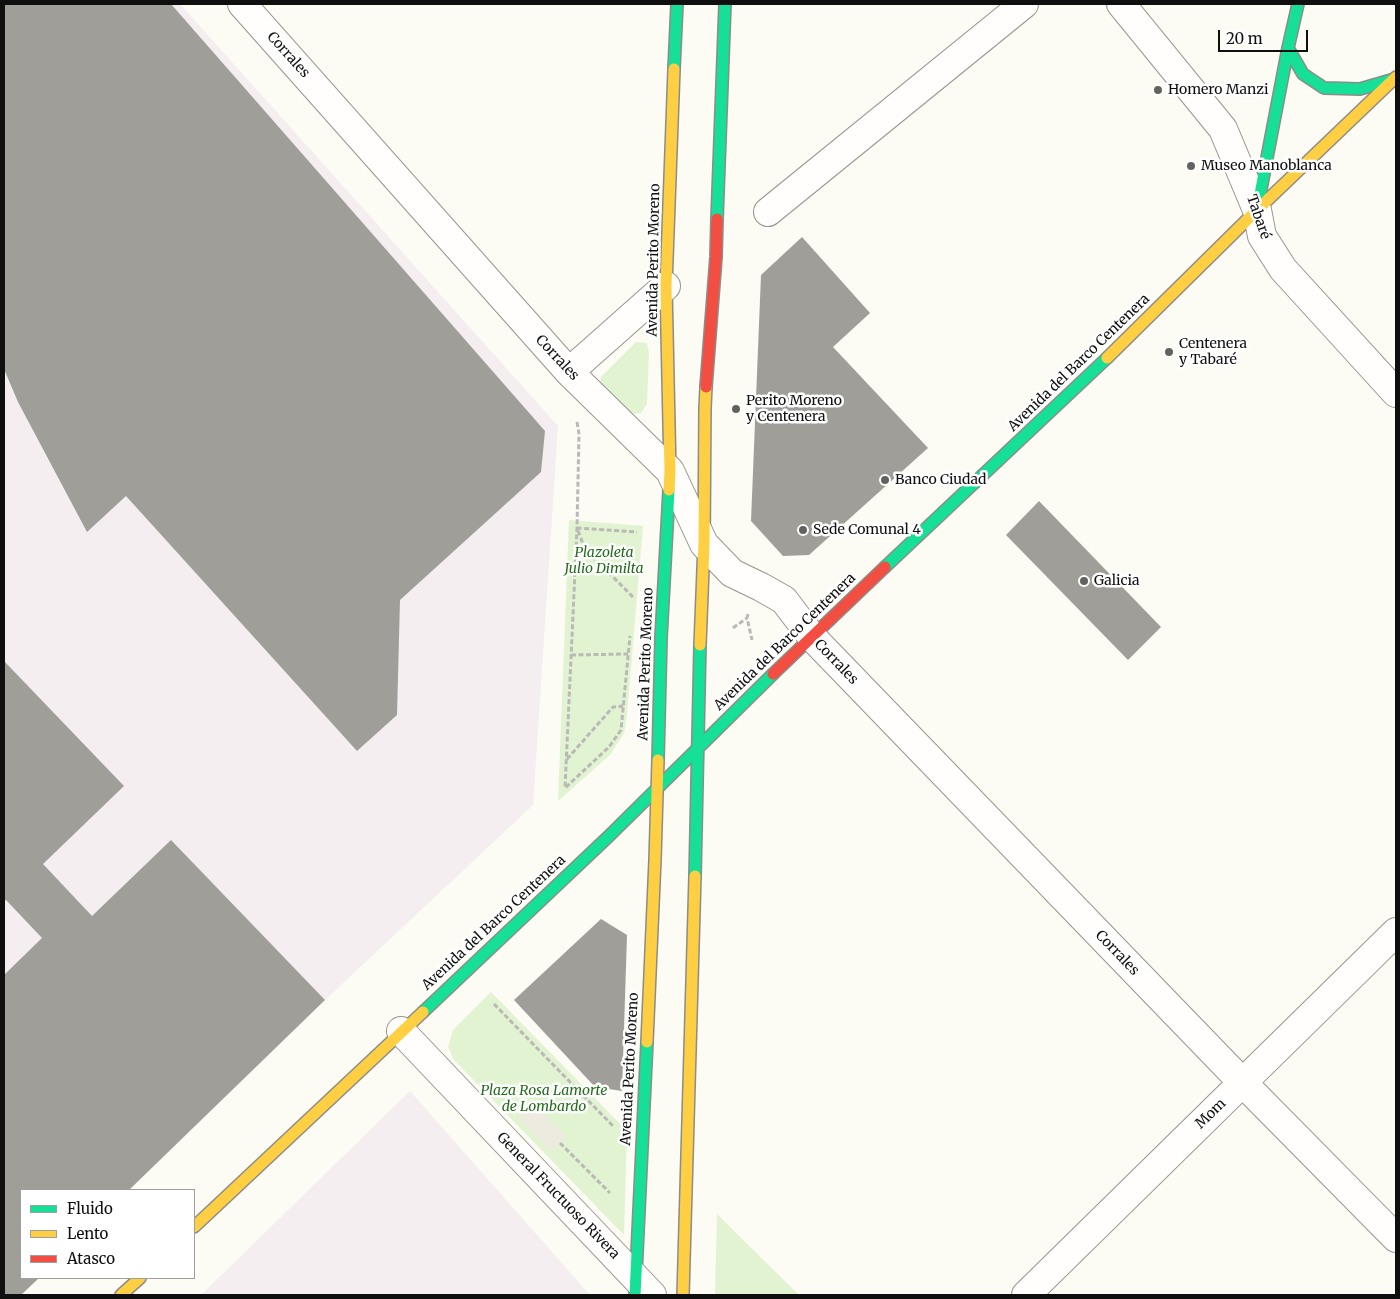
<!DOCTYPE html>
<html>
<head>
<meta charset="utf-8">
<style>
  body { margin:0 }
  #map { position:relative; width:1400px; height:1299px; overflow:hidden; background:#fcfbf4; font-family:Merriweather,serif }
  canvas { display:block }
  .frame { position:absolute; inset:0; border:5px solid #0f0f0f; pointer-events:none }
  .legend { position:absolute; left:20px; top:1189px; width:175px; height:90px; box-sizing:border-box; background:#fff; border:1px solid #9f9f9f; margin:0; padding:6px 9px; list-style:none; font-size:15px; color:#0f0f0f }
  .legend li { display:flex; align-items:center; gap:10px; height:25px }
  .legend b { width:25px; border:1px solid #9f9f9f }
  .scale { position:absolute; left:1218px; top:30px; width:90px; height:22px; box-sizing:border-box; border:2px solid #0f0f0f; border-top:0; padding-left:6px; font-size:15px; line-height:18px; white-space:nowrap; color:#0f0f0f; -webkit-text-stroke:4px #fff; paint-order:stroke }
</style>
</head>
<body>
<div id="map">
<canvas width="1400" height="1299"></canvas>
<div class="frame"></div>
<ul class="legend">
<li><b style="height:6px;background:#16e098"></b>Fluido</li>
<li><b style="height:6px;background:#ffcf43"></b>Lento</li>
<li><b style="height:6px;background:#f24e42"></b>Atasco</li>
</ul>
<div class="scale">20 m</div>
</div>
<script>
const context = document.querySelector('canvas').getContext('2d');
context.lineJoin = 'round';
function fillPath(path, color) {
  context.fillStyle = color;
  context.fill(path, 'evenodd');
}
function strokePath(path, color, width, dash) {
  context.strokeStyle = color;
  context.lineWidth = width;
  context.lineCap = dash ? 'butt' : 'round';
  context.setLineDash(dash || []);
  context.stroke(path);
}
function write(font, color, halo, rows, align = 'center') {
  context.font = font + ' Merriweather,serif';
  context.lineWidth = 5;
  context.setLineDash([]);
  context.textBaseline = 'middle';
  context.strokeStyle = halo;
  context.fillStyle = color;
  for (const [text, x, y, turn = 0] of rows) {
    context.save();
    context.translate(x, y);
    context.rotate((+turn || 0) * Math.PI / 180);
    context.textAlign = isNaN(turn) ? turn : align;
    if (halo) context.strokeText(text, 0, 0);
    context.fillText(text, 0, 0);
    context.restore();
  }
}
const industrial = new Path2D(`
  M4,4H180L558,426L533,805L325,1000L129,1190H21V1278H39L21,1295H4Z
  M410,1091L590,1295H201Z`);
const green = new Path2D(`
  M636,342L647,343L649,353L647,404L641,413L625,414L600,389L601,377Z
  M569,520L643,526L627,715L624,733L610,755L558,801Z
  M491,992L627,1131L624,1235L454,1060L448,1047L453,1030Z
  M717,1214L799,1295H715Z`);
const plaza = new Path2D(`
  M535,1104L566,1137L552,1151L520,1119Z`);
const building = new Path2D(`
  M4,4H171L545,431L541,472L400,600L397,715L357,751L126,496L87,532L18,402L4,369Z
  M802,237L870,313L833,347L928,448L809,555L783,556L751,521L761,275Z
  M1039,501L1161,627L1128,660L1006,535Z
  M4,661L124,786L43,864L92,916L171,840L325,1000L129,1190H21V1278H39L21,1295H4V975L42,938L6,900L4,901Z
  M601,919L627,935L622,1091L595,1087L514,1000Z`);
const path = new Path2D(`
  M577,422L579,434L577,528L565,788L609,747L621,730L630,636
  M633,597L585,549L577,528L637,532
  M748,614L747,618L752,640
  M733,628L747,618
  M571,655L628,654
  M567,759L613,707L623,706
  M494,1004L613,1126
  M560,1143L610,1193`);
const street = new Path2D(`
  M242,4L569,372L670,471L704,544L732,573L761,587L784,600L812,637L1243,1083L1396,1238
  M1121,4L1223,129L1257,210L1262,236L1283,269L1396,393
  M768,212L1024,4
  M569,372L666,286
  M401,1031L652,1295
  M1026,1295L1396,932`);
const fast = new Path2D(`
  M1288,48L1303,74L1324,88L1360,89L1391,80
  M674,69L677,4
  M1257,210L1288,48L1298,4
  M717,219L725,4
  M885,567L1107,358
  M658,760L661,638L669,490
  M695,876L700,645
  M423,1012L609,836L773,674
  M635,1295L647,1042`);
const slow = new Path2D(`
  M1107,358L1257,210L1396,77
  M669,490L670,471L666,286L674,69
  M700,645L704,544L705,408L706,387
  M647,1042L655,860L658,760
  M194,1227L423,1012
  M121,1295L140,1278
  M683,1295L695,876`);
const jam = new Path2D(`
  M706,387L716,257L717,219
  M773,674L885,567`);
const markers = [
  [1158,90,5,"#62625f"],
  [1191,166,5,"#62625f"],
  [1169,352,5,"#62625f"],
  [736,409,5,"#62625f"],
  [885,480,5,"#62625f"],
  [803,530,5,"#62625f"],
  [1084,581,5,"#62625f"]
];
const streetNames = [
  ["Corrales",288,55,48],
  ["Tabaré",1258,217,71],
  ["Avenida Perito Moreno",654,260,-89],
  ["Corrales",557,358,47],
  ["Avenida del Barco Centenera",1079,363,-44],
  ["Avenida del Barco Centenera",785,642,-44],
  ["Corrales",836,662,46],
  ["Avenida Perito Moreno",646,664,-88],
  ["Avenida del Barco Centenera",494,923,-43],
  ["Corrales",1117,953,46],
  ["Avenida Perito Moreno",630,1069,-87],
  ["Mom",1211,1114,-44],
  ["General Fructuoso Rivera",558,1196,46]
];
const poiNames = [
  ["Homero Manzi",1168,90],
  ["Museo Manoblanca",1201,166],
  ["Centenera",1179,344],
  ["y Tabaré",1179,360],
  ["Perito Moreno",746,401],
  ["y Centenera",746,417],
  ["Banco Ciudad",895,480],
  ["Sede Comunal 4",813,530],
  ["Galicia",1094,581]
];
const parkNames = [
  ["Plazoleta",604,553],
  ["Julio Dimilta",604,569],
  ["Plaza Rosa Lamorte",544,1091],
  ["de Lombardo",544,1107]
];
fillPath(industrial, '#f4eef1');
fillPath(green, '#e2f3d2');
fillPath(plaza, '#edebdf');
fillPath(building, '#a09e99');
strokePath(street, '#969592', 30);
strokePath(fast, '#8c8c89', 14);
strokePath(slow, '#8c8c89', 14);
strokePath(jam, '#8c8c89', 14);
strokePath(path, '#b9b9b8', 3, [5, 2.5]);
strokePath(street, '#fffefd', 28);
strokePath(fast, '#16e098', 11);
strokePath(slow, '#ffcf43', 11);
strokePath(jam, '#f24e42', 11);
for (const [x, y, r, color] of markers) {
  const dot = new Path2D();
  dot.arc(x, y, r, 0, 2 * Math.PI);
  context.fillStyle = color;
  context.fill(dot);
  strokePath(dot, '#fff', 2);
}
write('14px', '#0f0f0f', '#fff', streetNames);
write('14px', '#0f0f0f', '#fff', poiNames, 'left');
write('italic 14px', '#226c1a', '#fff', parkNames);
</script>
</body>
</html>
